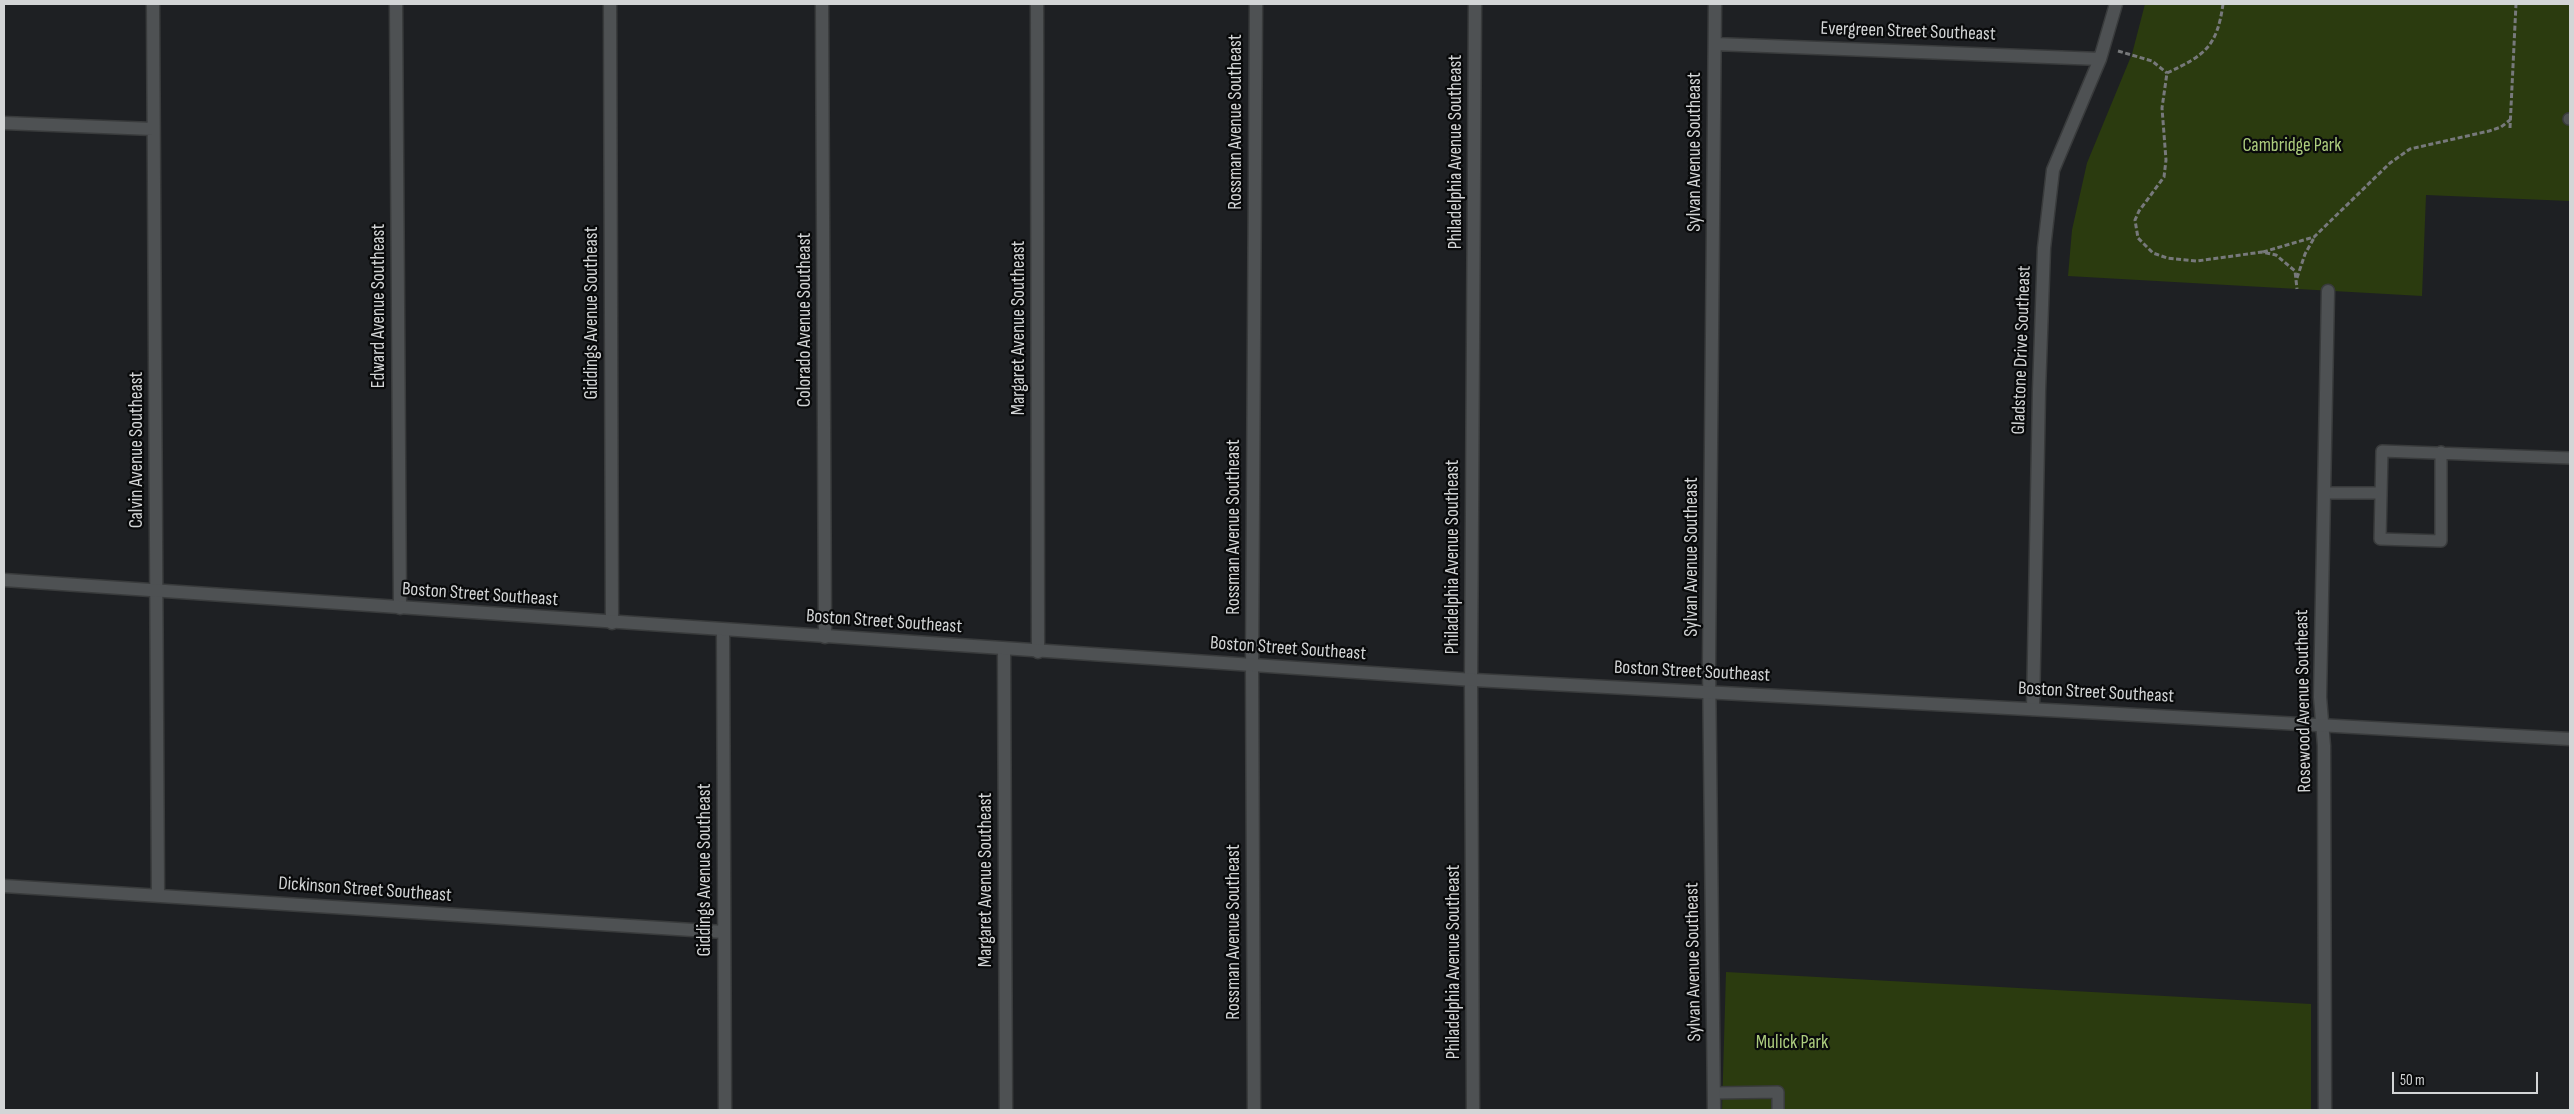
<!DOCTYPE html>
<html>
<head>
<meta charset="utf-8">
<style>
  body { margin:0 }
  #map { position:relative; width:2574px; height:1114px; overflow:hidden; background:#1e2023; font-family:"Sofia Sans Condensed",sans-serif }
  canvas { display:block }
  .frame { position:absolute; inset:0; border:5px solid #d3d5d6; pointer-events:none }
  .scale { position:absolute; left:2392px; top:1072px; width:146px; height:22px; box-sizing:border-box; border:2px solid #d3d5d6; border-top:0; padding-left:6px; font-size:15px; line-height:18px; white-space:nowrap; color:#d3d5d6; -webkit-text-stroke:4px #090a0b; paint-order:stroke }
</style>
</head>
<body>
<div id="map">
<canvas width="2574" height="1114"></canvas>
<div class="frame"></div>
<div class="scale">50 m</div>
</div>
<script>
const context = document.querySelector('canvas').getContext('2d');
context.lineJoin = 'round';
function fillPath(path, color) {
  context.fillStyle = color;
  context.fill(path, 'evenodd');
}
function strokePath(path, color, width, dash) {
  context.strokeStyle = color;
  context.lineWidth = width;
  context.lineCap = dash ? 'butt' : 'round';
  context.setLineDash(dash || []);
  context.stroke(path);
}
function write(font, color, halo, rows, align = 'center') {
  context.font = font + ' "Sofia Sans Condensed",sans-serif';
  context.lineWidth = 4.5;
  context.setLineDash([]);
  context.textBaseline = 'middle';
  context.strokeStyle = halo;
  context.fillStyle = color;
  for (const [text, x, y, turn = 0] of rows) {
    context.save();
    context.translate(x, y);
    context.rotate((+turn || 0) * Math.PI / 180);
    context.textAlign = isNaN(turn) ? turn : align;
    if (halo) context.strokeText(text, 0, 0);
    context.fillText(text, 0, 0);
    context.restore();
  }
}
const green = new Path2D(`
  M2145,4H2570V201L2426,195L2422,296L2068,276L2072,230L2087,163L2132,54Z
  M1726,972L2311,1004V1110H1722Z`);
const path = new Path2D(`
  M2223,4C2217,47 2205,55 2167,73L2162,108L2166,160L2164,177L2139,211L2135,220L2138,238L2153,253L2167,258L2197,261L2262,252L2276,255L2295,271L2297,289
  M2118,51L2152,61L2167,73
  M2510,128L2516,4
  M2263,252L2314,237L2390,163L2410,149L2489,131L2501,127L2510,120
  M2297,278L2305,254L2314,238`);
const service = new Path2D(`
  M2569,119H2570
  M2441,452V541L2380,539L2382,451L2570,458
  M2324,493H2381
  M1714,1093L1778,1092V1110`);
const minor = new Path2D(`
  M153,4L158,895
  M396,4L400,608
  M610,4L612,623
  M822,4L825,637
  M1037,4L1038,652
  M1715,44L2100,59
  M4,123L153,129
  M723,630L725,1110
  M1004,649L1006,1110
  M2033,709L2039,391L2044,248L2053,170L2100,59L2116,4
  M4,886L724,932
  M1254,1110L1252,665L1256,4
  M1473,1110L1471,680L1475,4
  M1714,1110L1709,665L1715,4
  M2325,1110L2324,746L2320,697L2328,291`);
const tertiary = new Path2D(`
  M4,580C494,612 983,651 1474,680C1839,701 2205,716 2570,739`);
const streetNames = [
  ["Evergreen Street Southeast",1908,32,2],
  ["Rossman Avenue Southeast",1236,122,-90],
  ["Philadelphia Avenue Southeast",1456,152,-90],
  ["Sylvan Avenue Southeast",1695,152,-90],
  ["Edward Avenue Southeast",379,306,-90],
  ["Giddings Avenue Southeast",592,313,-90],
  ["Colorado Avenue Southeast",805,320,-90],
  ["Margaret Avenue Southeast",1019,328,-90],
  ["Gladstone Drive Southeast",2022,350,-88],
  ["Calvin Avenue Southeast",137,450,-90],
  ["Rossman Avenue Southeast",1234,527,-90],
  ["Philadelphia Avenue Southeast",1453,557,-90],
  ["Sylvan Avenue Southeast",1692,557,-90],
  ["Boston Street Southeast",480,595,4],
  ["Boston Street Southeast",884,622,4],
  ["Boston Street Southeast",1288,649,4],
  ["Boston Street Southeast",1692,672,3],
  ["Boston Street Southeast",2096,693,3],
  ["Rosewood Avenue Southeast",2304,701,-91],
  ["Giddings Avenue Southeast",705,870,-90],
  ["Margaret Avenue Southeast",986,880,-90],
  ["Dickinson Street Southeast",365,890,4],
  ["Rossman Avenue Southeast",1234,932,-90],
  ["Philadelphia Avenue Southeast",1454,962,-90],
  ["Sylvan Avenue Southeast",1694,962,-91]
];
const parkNames = [
  ["Cambridge Park",2292,146],
  ["Mulick Park",1792,1043]
];
fillPath(green, '#2b3b0f');
strokePath(service, '#393b3c', 14);
strokePath(minor, '#393b3c', 15);
strokePath(tertiary, '#393b3c', 15);
strokePath(path, '#77797b', 3, [5, 2.5]);
strokePath(service, '#4e5153', 11);
strokePath(minor, '#4e5153', 12);
strokePath(tertiary, '#4e5153', 12);
write('19px', '#d3d5d6', '#090a0b', streetNames);
write('19px', '#adcd7e', '#090a0b', parkNames);
</script>
</body>
</html>
